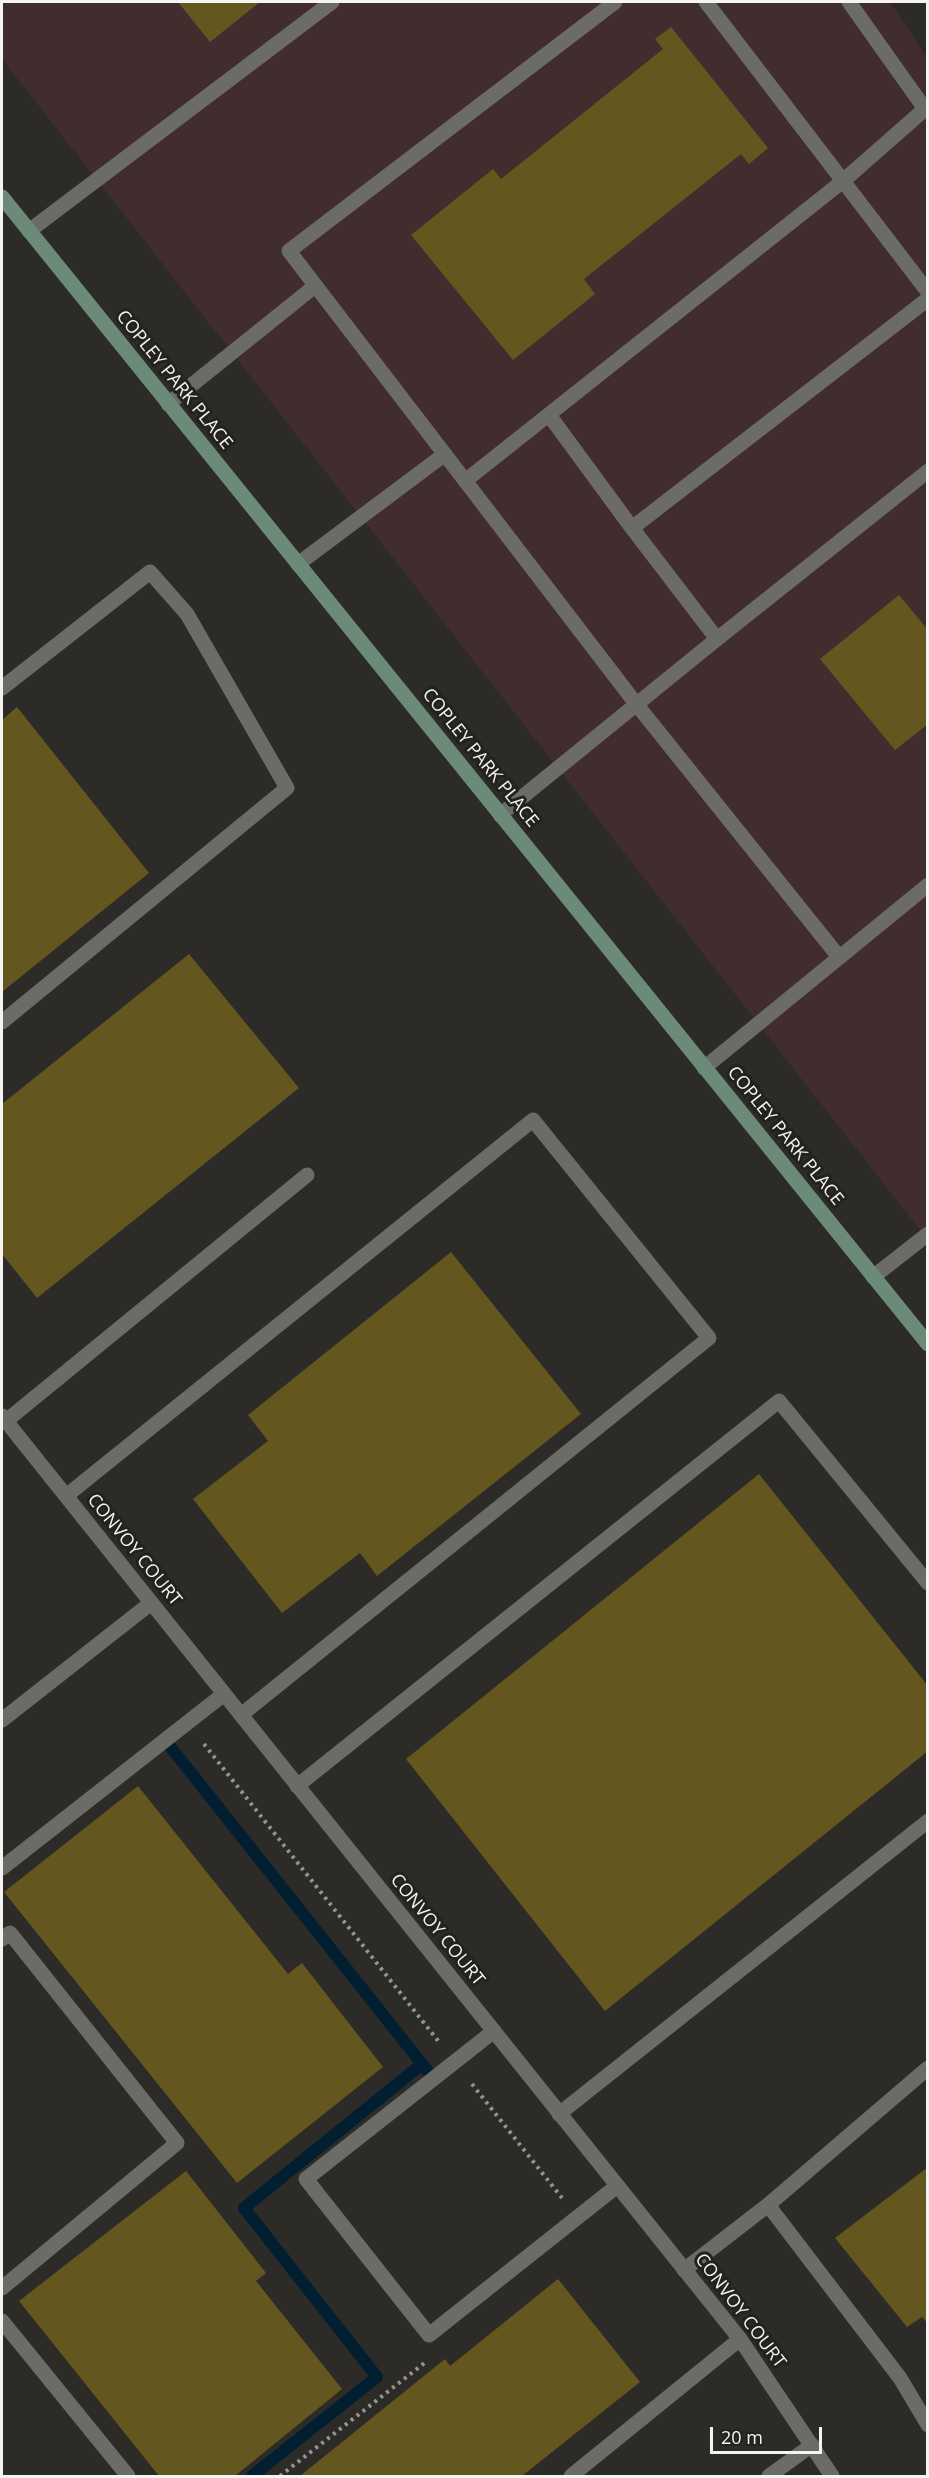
<!DOCTYPE html>
<html>
<head>
<meta charset="utf-8">
<style>
  body { margin:0 }
  #map { position:relative; width:929px; height:2478px; overflow:hidden; background:#2c2b28; font-family:"Open Sans",sans-serif }
  canvas { display:block }
  .frame { position:absolute; inset:0; border:3px solid #f5f4f2; pointer-events:none }
  .scale { position:absolute; left:710px; top:2427px; width:112px; height:27px; box-sizing:border-box; border:3px solid #f5f4f2; border-top:0; padding-left:8px; font-size:18px; line-height:21px; white-space:nowrap; color:#f5f4f2; -webkit-text-stroke:4px #22221e; paint-order:stroke }
</style>
</head>
<body>
<div id="map">
<canvas width="929" height="2478"></canvas>
<div class="frame"></div>
<div class="scale">20 m</div>
</div>
<script>
const context = document.querySelector('canvas').getContext('2d');
context.lineJoin = 'round';
function fillPath(path, color) {
  context.fillStyle = color;
  context.fill(path, 'evenodd');
}
function strokePath(path, color, width, dash) {
  context.strokeStyle = color;
  context.lineWidth = width;
  context.lineCap = dash ? 'butt' : 'round';
  context.setLineDash(dash || []);
  context.stroke(path);
}
function write(font, color, halo, rows, align = 'center') {
  context.font = font + ' "Open Sans",sans-serif';
  context.lineWidth = 6;
  context.setLineDash([]);
  context.textBaseline = 'middle';
  context.strokeStyle = halo;
  context.fillStyle = color;
  for (const [text, x, y, turn = 0] of rows) {
    context.save();
    context.translate(x, y);
    context.rotate((+turn || 0) * Math.PI / 180);
    context.textAlign = isNaN(turn) ? turn : align;
    if (halo) context.strokeText(text, 0, 0);
    context.fillText(text, 0, 0);
    context.restore();
  }
}
const commercial = new Path2D(`
  M2,2H890L928,59L927,1239L2,59Z`);
const stream = new Path2D(`
  M165,1740L434,2079
  M252,2476L377,2377L244,2208L422,2064`);
const building = new Path2D(`
  M178,2H260L210,42Z
  M671,27L768,148L749,164L741,154L584,279L595,294L513,360L411,235L493,169L501,179L663,49L655,39Z
  M899,595L928,630V724L895,750L820,659Z
  M17,707L149,873L2,992V720Z
  M189,954L299,1088L37,1298L2,1254V1104Z
  M451,1252L581,1414L377,1576L360,1553L282,1613L193,1499L268,1441L248,1415Z
  M759,1474L928,1686V1751L605,2011L406,1759Z
  M138,1786L288,1974L302,1963L383,2067L237,2183L4,1892Z
  M928,2167V2324L922,2317L907,2327L835,2238Z
  M186,2171L266,2273L256,2281L342,2389L235,2476H159L19,2301Z
  M558,2279L640,2382L522,2476H300L445,2359L450,2366Z`);
const path = new Path2D(`
  M204,1744L439,2042
  M472,2084L562,2198
  M280,2476L427,2361`);
const service = new Path2D(`
  M615,2L289,251L637,705L839,957
  M706,2L928,292
  M29,231L332,2
  M168,404L315,286
  M549,415L632,528
  M465,481L843,181L925,109L849,2
  M298,564L445,454
  M717,639L928,471
  M2,688L150,572L187,614L287,788L2,1022
  M500,815L717,639L632,528L928,299
  M704,1068L928,885
  M873,1277L928,1234
  M6,1421L307,1175
  M66,1496L533,1120L709,1338L241,1715
  M2,1720L151,1603
  M297,1786L779,1401L928,1583
  M2,1868L224,1694
  M2,1939L10,1933L177,2143L2,2288
  M494,2031L306,2179L429,2335L617,2186
  M559,2114L928,1821
  M768,2205L928,2068
  M684,2270L768,2205L900,2378L928,2425
  M2,2321L128,2476
  M571,2476L740,2339
  M769,2476L812,2445`);
const tertiary = new Path2D(`
  M2,1416L740,2339L832,2476`);
const secondary = new Path2D(`
  M2,197L928,1344`);
const streetNames = [
  ["COPLEY PARK PLACE",174,380,51],
  ["COPLEY PARK PLACE",480,758,51],
  ["COPLEY PARK PLACE",785,1136,51],
  ["CONVOY COURT",134,1550,51],
  ["CONVOY COURT",437,1930,51],
  ["CONVOY COURT",740,2311,53]
];
fillPath(commercial, '#412d2e');
strokePath(stream, '#021e31', 12);
fillPath(building, '#64561f');
strokePath(path, '#959492', 4, [3, 4.5]);
strokePath(service, '#6b6b67', 15);
strokePath(tertiary, '#6b6b67', 15);
strokePath(secondary, '#6c8a78', 15);
write('18px', '#f5f4f2', '#22221e', streetNames);
</script>
</body>
</html>
